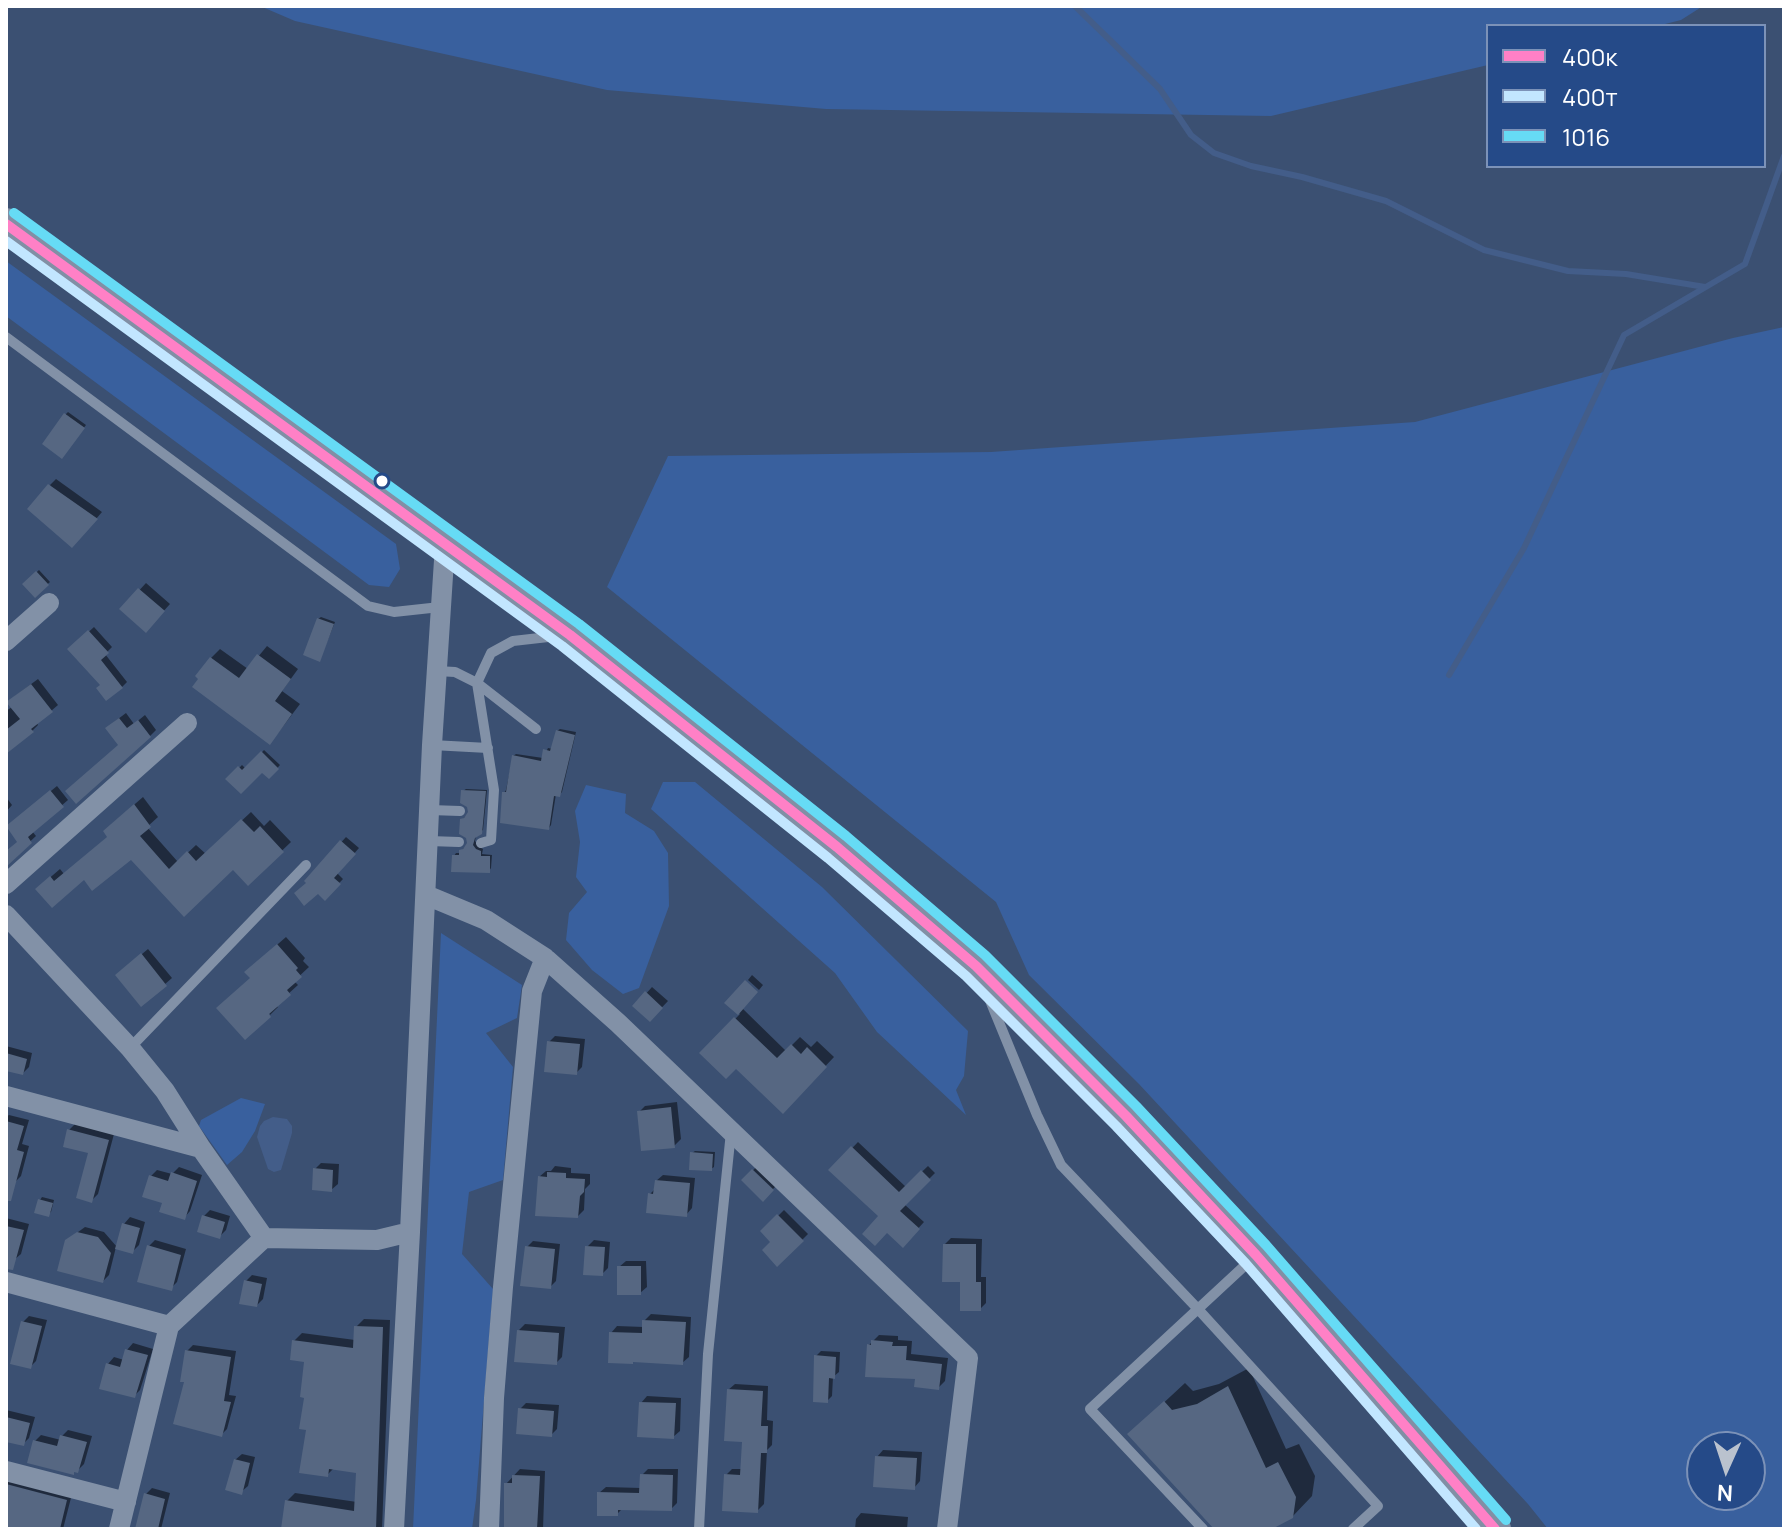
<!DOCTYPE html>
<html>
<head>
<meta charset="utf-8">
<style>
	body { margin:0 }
	#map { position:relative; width:1790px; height:1535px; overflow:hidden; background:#3b5072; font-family:Manrope,sans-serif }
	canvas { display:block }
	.frame { position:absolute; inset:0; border:8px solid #fff; pointer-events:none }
	.legend { position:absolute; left:1486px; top:24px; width:280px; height:144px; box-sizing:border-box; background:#254a88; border:2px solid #7c92b8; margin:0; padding:10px 14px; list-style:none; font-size:24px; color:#fff }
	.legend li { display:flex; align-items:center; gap:16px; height:40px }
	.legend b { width:40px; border:2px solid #7c92b8 }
	.north { position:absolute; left:1686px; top:1431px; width:80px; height:80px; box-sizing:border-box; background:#254a88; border:2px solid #7c92b8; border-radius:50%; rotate:183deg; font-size:22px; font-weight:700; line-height:32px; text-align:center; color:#fff }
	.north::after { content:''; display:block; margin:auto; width:28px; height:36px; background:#bac2ce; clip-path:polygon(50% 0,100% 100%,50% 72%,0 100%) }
</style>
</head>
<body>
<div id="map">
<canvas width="1790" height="1535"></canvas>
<div class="frame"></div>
<ul class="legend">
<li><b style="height:10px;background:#ff80c6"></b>400к</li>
<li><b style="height:10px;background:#c2e6ff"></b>400т</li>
<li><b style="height:10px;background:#66dbf5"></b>1016</li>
</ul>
<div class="north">N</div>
</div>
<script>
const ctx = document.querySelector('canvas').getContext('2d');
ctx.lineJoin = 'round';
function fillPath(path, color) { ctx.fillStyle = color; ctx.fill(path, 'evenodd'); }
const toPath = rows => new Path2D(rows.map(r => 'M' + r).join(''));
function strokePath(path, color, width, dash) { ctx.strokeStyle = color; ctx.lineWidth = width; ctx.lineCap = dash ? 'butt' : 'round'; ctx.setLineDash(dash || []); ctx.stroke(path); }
const green = toPath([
	[260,6,1703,6,1681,20,1657,26,1488,26,1488,65,1271,116,826,109,607,90,295,21],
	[6,261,396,544,400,569,389,587,369,585,6,316],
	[1784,327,1784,1529,1548,1529,1528,1504,1139,1084,1029,975,996,902,607,587,668,456,991,452,1415,422,1733,338],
	[1750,1447,1750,1495,1702,1495,1702,1447],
	[663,782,695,782,822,887,968,1031,964,1076,956,1090,966,1115,877,1032,835,973,651,809],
	[586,785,626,794,625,813,654,831,668,853,669,906,639,988,623,994,592,970,566,940,569,913,587,892,576,877,580,842,575,811],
	[441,933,522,985,517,1018,486,1033,513,1067,503,1180,469,1192,462,1254,493,1289,476,1500,472,1529,413,1529],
	[241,1098,265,1104,255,1131,242,1152,227,1165,199,1126,201,1120]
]);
const water = toPath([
	[273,1117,287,1119,292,1126,292,1133,281,1170,274,1172,268,1169,257,1137,260,1126,264,1121]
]);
const shadow = toPath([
	[68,412,86,425,64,454,66,414],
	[56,479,102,512,78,540,50,485],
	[39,570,50,582,35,595,24,584],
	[146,583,170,604,152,624,122,609],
	[321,617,335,622,320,659,318,619],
	[94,627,112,647,105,654,127,682,122,687,103,685,70,649],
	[267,646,298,669,282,691,300,704,278,733,211,658,220,649,248,669],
	[38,679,58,705,37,723,38,725,32,731,6,751,6,711,12,707,15,696],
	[126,713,134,724,145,715,156,730,150,736,120,745,114,722],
	[560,729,576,732,562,792,559,795,556,794,551,825,549,828,504,793,506,790,513,756,516,754,543,758,548,748,553,749,557,731],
	[264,750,280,765,269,777,262,770,228,779,242,765,246,769],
	[57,786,68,800,32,831,36,836,6,864,6,853,19,842,13,822],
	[466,789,487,790,483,830,476,835,475,841,479,847,483,849,482,854,492,855,491,868,489,871,454,856,456,853,461,853,461,851,469,843,462,820,470,812,463,791],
	[6,797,12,805,6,812],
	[143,797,158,817,147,827,178,862,196,845,206,854,251,812,264,826,270,820,291,842,248,883,233,867,184,914,132,857,84,878,52,905,46,881,60,869,64,874,109,836,113,823],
	[346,837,359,848,337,873,343,879,325,898,306,881],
	[286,937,305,958,303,961,309,967,294,981,298,985,276,1005,278,1007,270,1015,252,978,255,964],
	[148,949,172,978,142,1004,124,969],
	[752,975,763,985,759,990,748,980],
	[652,987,668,1001,650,1020,635,1006],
	[727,1003,742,1008,786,1051,800,1037,811,1047,817,1041,834,1057,783,1111,736,1066,702,1053,740,1014],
	[555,1036,585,1039,582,1067,576,1073,549,1042],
	[6,1046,32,1053,29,1067,23,1073,6,1069],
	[677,1102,681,1139,674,1146,639,1112,645,1106],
	[9,1115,29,1120,22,1144,29,1146,21,1176,15,1182,6,1180,6,1117],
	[75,1124,114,1134,98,1194,92,1200,90,1152,69,1130],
	[858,1142,906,1187,928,1166,935,1173,904,1204,924,1222,903,1245,881,1216,831,1170],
	[695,1151,715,1152,714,1167,711,1169,692,1153],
	[321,1163,339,1164,338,1184,331,1190,315,1169],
	[759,1164,779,1183,763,1199,744,1180],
	[555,1166,571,1168,571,1173,590,1174,590,1184,585,1189,584,1210,578,1216,539,1177,546,1171,551,1171],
	[179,1167,202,1175,190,1211,184,1218,165,1202,151,1176,157,1170,172,1174],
	[663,1175,695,1178,692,1208,686,1215,650,1194,656,1188,656,1181],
	[42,1197,54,1200,51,1212,48,1214,40,1200],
	[210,1210,230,1216,226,1230,220,1236,204,1216],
	[784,1210,808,1234,778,1264,773,1242,763,1231],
	[130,1217,145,1222,139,1245,133,1251,116,1247,109,1275,103,1281,74,1235,85,1227,104,1232,117,1247,124,1224],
	[6,1218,29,1224,21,1254,14,1260,6,1257],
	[951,1238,982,1239,981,1277,986,1277,986,1303,980,1309,962,1280,945,1244],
	[155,1240,186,1249,177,1282,171,1288,149,1246],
	[594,1240,610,1242,608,1268,602,1274,587,1247],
	[533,1241,560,1244,556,1281,550,1287,527,1247],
	[626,1261,646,1261,647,1287,640,1293,619,1267],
	[252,1275,267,1278,263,1299,257,1305,246,1281],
	[651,1314,691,1317,689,1357,682,1363,611,1333,617,1326,644,1327,644,1321],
	[29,1316,47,1320,36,1361,30,1367,23,1322],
	[364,1319,390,1320,382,1529,283,1529,287,1501,295,1493,357,1502,358,1471,334,1468,327,1475,308,1429,306,1360,294,1341,302,1333,355,1340,356,1327],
	[525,1324,565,1327,562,1357,556,1363,519,1330],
	[879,1335,898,1336,898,1340,912,1341,911,1354,948,1358,945,1381,938,1388,917,1378,869,1345],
	[133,1343,153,1349,140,1390,134,1396,108,1364,114,1357,124,1360,127,1350],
	[193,1345,236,1351,229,1395,236,1396,227,1429,221,1435,187,1381,187,1351],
	[821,1351,840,1352,839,1372,833,1377,832,1396,827,1401,816,1356],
	[1249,1368,1286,1449,1299,1444,1315,1476,1312,1496,1292,1517,1267,1529,1216,1529,1130,1434,1185,1383,1193,1391,1219,1384],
	[735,1384,768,1386,767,1420,773,1421,772,1445,767,1450,764,1504,757,1511,726,1475,732,1469,742,1469,744,1440,728,1390],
	[647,1396,681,1398,680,1431,673,1437,641,1403],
	[526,1403,559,1405,557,1429,551,1435,520,1409],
	[6,1410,35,1417,29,1438,23,1444,6,1439],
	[68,1430,92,1436,84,1464,78,1470,35,1441,41,1435,61,1440,62,1436],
	[883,1450,922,1452,920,1481,914,1488,877,1457],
	[242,1454,255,1457,248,1486,241,1492,235,1460],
	[520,1469,545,1471,543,1529,506,1529,506,1484],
	[648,1469,678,1469,677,1503,671,1509,623,1508,617,1514,599,1493,606,1487,641,1488,642,1475],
	[6,1476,72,1494,63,1529,15,1529,6,1527],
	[152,1488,170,1493,161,1529,137,1529,146,1494],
	[861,1513,908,1517,907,1529,855,1529,856,1519]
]);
const stream = toPath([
	[1075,6,1160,89,1191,135,1214,153,1251,166,1302,177,1386,201,1484,250,1568,271,1626,274,1705,287],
	[1449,675,1524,548,1624,335,1745,264,1784,156]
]);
const building = toPath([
	[64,413,85,428,62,459,42,444],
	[48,484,98,519,72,548,27,509],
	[36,571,49,585,35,598,22,584],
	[138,588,165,611,146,633,119,609],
	[317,618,334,624,320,662,303,655],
	[88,630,109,653,101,660,123,688,106,701,96,688,100,685,67,649],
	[257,654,291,679,275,701,292,714,270,745,192,687,198,679,195,676,210,657,239,678],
	[31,684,53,712,31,729,34,732,6,754,6,730,20,719,6,702],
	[119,718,127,728,138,720,151,737,76,804,65,791,118,745,105,728],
	[556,730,575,735,560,797,554,796,549,830,500,823,502,792,506,792,512,755,541,761,543,749,550,751],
	[261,751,279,769,269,779,262,773,241,794,225,779,238,766,242,770],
	[50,790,64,807,28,837,32,843,6,867,6,851,17,842,6,826],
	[461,790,486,791,482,834,475,838,473,845,476,849,481,851,481,856,490,856,490,873,451,872,452,855,459,855,459,850,463,849,467,843,466,838,459,834,460,819,464,818,468,812,467,807,460,803],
	[134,804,151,827,140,836,169,869,187,851,196,861,241,819,254,832,260,826,284,852,248,886,233,870,184,917,131,860,92,891,84,880,52,908,35,889,50,876,54,881,107,837,103,831],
	[340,840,356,854,334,878,341,884,325,901,318,894,304,906,294,893,306,883,304,881],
	[277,944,298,968,296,970,302,977,287,990,291,995,269,1014,271,1017,245,1040,216,1008,250,978,244,972],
	[141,953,167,986,141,1007,115,975],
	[745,980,758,992,738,1015,724,1003],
	[645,991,663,1008,650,1022,632,1006],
	[734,1017,777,1058,791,1044,801,1054,807,1047,827,1067,783,1114,736,1069,726,1079,699,1053],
	[547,1041,580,1044,577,1075,544,1072],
	[6,1053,27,1059,23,1075,6,1071],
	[671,1107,675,1148,641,1151,637,1111],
	[6,1121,24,1126,17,1150,24,1152,11,1201,6,1201],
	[67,1129,109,1140,92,1203,76,1198,88,1153,63,1147],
	[851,1146,899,1192,921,1170,931,1180,900,1211,920,1229,903,1248,887,1233,875,1246,862,1234,878,1216,828,1170],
	[690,1152,713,1154,712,1171,689,1170],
	[313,1168,333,1170,332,1192,312,1190],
	[752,1169,774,1190,763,1202,741,1180],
	[171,1172,197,1181,185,1220,159,1212,162,1203,142,1197,149,1175,168,1181],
	[547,1172,566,1173,566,1178,585,1179,584,1192,580,1196,578,1218,535,1216,538,1176,547,1177],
	[655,1180,690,1183,687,1217,646,1213,648,1193,653,1194],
	[38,1199,53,1203,49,1217,34,1213],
	[777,1214,804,1241,777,1267,762,1250,770,1242,760,1231],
	[202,1215,225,1222,220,1239,197,1232],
	[122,1223,140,1228,133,1254,115,1249],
	[6,1226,24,1230,13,1270,6,1269],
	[77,1232,98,1237,111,1253,103,1283,57,1271,65,1240],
	[943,1244,976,1244,976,1282,981,1282,981,1311,960,1311,960,1282,942,1282],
	[147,1245,181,1255,172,1291,137,1282],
	[525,1246,555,1249,551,1289,520,1286],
	[585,1246,605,1247,603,1276,583,1275],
	[617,1266,641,1266,641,1295,617,1295],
	[244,1280,262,1284,257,1307,239,1304],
	[642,1320,686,1322,683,1365,633,1362,633,1364,608,1363,609,1332,642,1333],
	[21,1321,42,1326,31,1369,10,1364],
	[354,1326,383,1327,376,1529,281,1529,285,1500,354,1511,356,1473,329,1469,328,1477,299,1473,306,1430,299,1429,304,1398,300,1397,304,1362,290,1360,292,1340,353,1348],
	[517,1330,559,1333,557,1365,514,1362],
	[871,1340,893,1342,892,1346,907,1346,906,1360,942,1364,939,1390,914,1387,915,1379,865,1377,867,1344,871,1345],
	[125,1349,148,1355,135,1398,99,1389,106,1363,120,1367],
	[185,1350,231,1357,224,1401,231,1402,222,1437,173,1424,184,1382,180,1382],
	[814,1355,836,1357,835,1379,829,1378,828,1403,813,1402],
	[1228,1386,1266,1468,1278,1462,1296,1497,1293,1518,1272,1529,1214,1529,1127,1434,1164,1401,1172,1410,1197,1404],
	[727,1389,763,1391,761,1426,768,1426,767,1453,761,1453,758,1513,722,1511,724,1474,740,1475,742,1442,724,1441],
	[639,1402,676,1403,674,1439,637,1437],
	[518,1408,554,1411,552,1437,516,1434],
	[6,1417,30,1423,24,1446,6,1442],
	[60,1435,87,1442,78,1473,74,1472,74,1475,27,1463,33,1440,57,1446],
	[875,1456,917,1458,915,1490,873,1487],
	[234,1459,250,1463,242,1495,225,1490],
	[640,1474,673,1475,672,1511,618,1510,618,1516,597,1516,597,1492,639,1493],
	[512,1475,540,1476,537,1529,504,1529,504,1483,512,1483],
	[6,1484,67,1500,60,1529,6,1529],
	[144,1493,165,1499,158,1529,135,1529]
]);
const lane = toPath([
	[6,337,368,606,394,612,440,607],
	[437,671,455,672,477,683,536,729],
	[432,745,488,748],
	[430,810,460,811],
	[429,841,459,842],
	[481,843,491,840,494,790,477,683,491,653,513,641,557,636],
	[987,993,1037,1115,1061,1165,1197,1308,1378,1506,1353,1529],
	[130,1048,306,865],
	[699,1529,708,1354,731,1132],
	[1203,1529,1090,1409,1254,1257]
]);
const street = toPath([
	[6,641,49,603],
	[6,884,187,723],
	[426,895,486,920,545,958,618,1023,968,1358,947,1529],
	[6,915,130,1048,165,1091,201,1148,264,1238,169,1326,119,1529],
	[6,1096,201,1148],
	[264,1238,377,1240,410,1232],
	[6,1282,169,1326],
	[6,1471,126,1502],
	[394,1529,410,1232,432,745,445,545],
	[489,1529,494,1398,503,1287,532,991,545,958]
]);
const primary = toPath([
	[6,224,570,635,837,847,976,966,1126,1116,1256,1255,1495,1529]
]);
const bus1 = toPath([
	[6,224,570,635,837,847,976,966,1126,1116,1256,1255,1495,1529]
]);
const bus2 = toPath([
	[6,241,562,646,828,858,966,976,1116,1126,1246,1264,1476,1529]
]);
const bus3 = toPath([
	[14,213,579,624,846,836,985,955,1136,1106,1266,1245,1506,1520]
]);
const markers = [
	[382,481,7,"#fff"]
];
fillPath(green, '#39609e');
fillPath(water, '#435d89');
fillPath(shadow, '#0007');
strokePath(stream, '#435d89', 6);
fillPath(building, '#566782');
strokePath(lane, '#8291a7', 10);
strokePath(street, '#8291a7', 20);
strokePath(primary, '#818fa5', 32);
strokePath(bus1, '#ff80c6', 10);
strokePath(bus2, '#c2e6ff', 10);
strokePath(bus3, '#66dbf5', 10);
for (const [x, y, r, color] of markers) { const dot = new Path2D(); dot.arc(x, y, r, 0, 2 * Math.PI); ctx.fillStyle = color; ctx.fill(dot); strokePath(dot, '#254a88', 3); }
</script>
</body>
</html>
